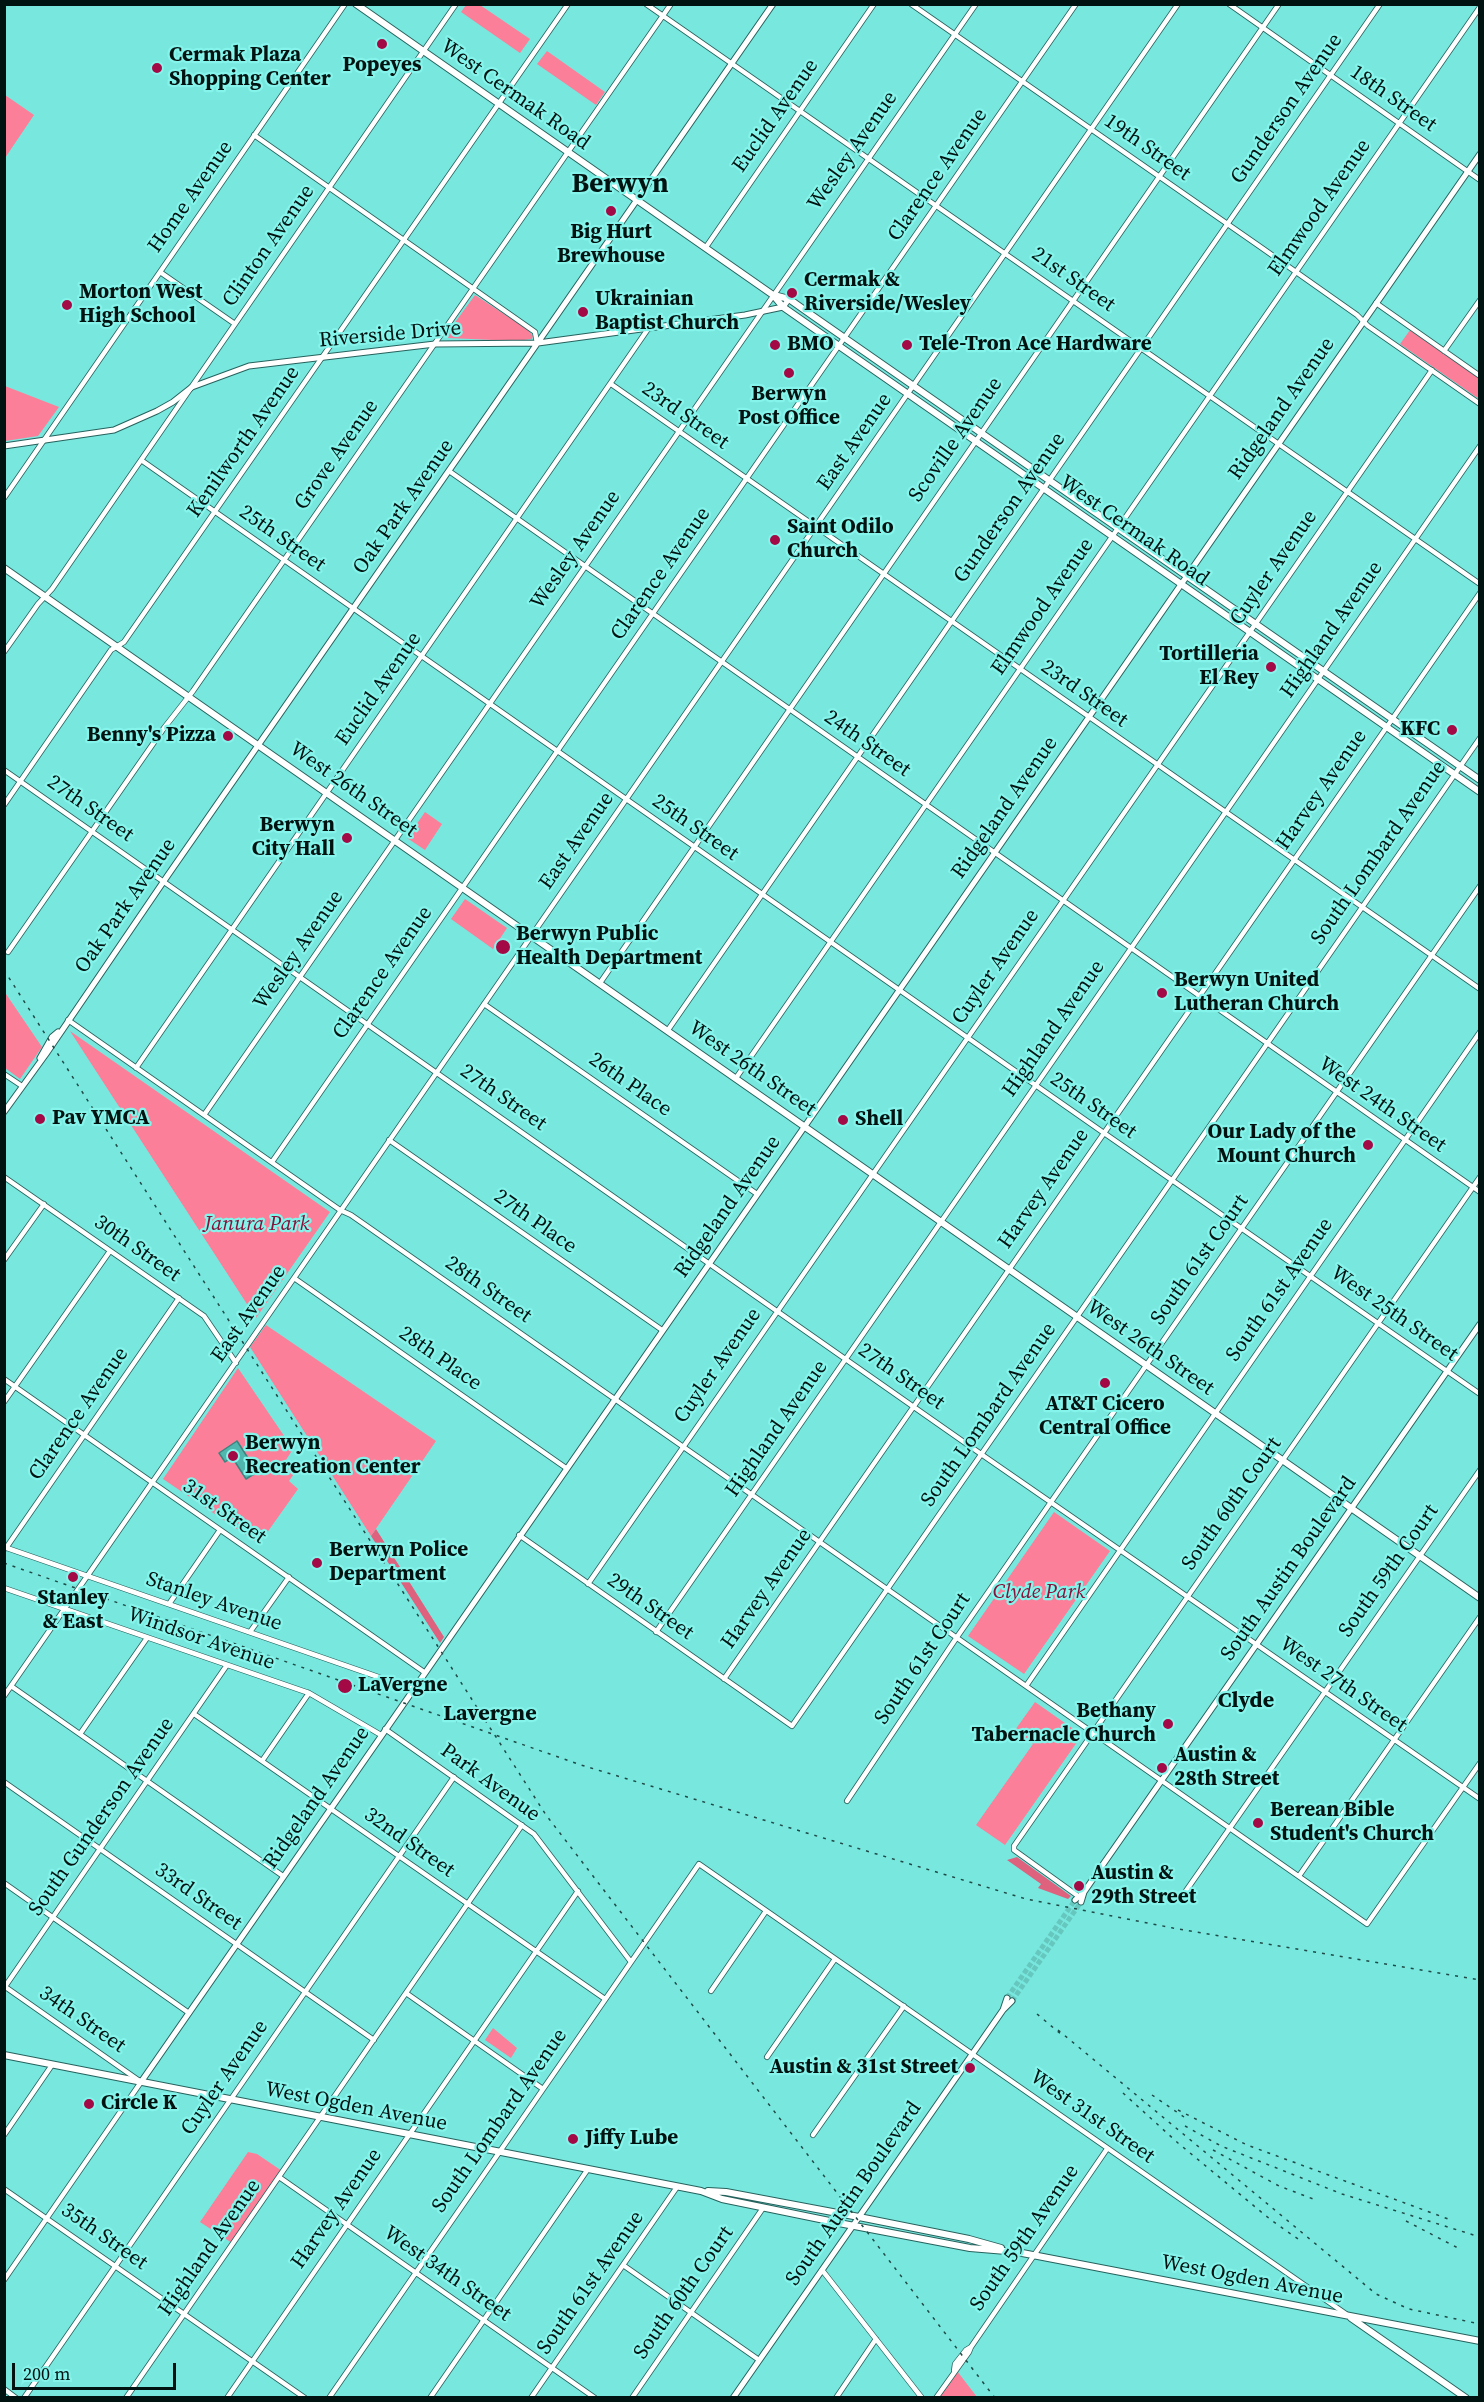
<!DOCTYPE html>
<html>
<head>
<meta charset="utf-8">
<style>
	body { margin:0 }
	#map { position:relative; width:1484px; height:2402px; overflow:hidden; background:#78e7de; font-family:"Source Serif 4",serif }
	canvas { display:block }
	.frame { position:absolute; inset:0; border:6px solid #001311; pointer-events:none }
	.scale { position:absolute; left:12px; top:2363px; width:164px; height:27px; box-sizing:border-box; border:3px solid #001311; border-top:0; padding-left:8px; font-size:18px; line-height:21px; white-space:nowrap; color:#001311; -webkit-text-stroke:4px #85f4eb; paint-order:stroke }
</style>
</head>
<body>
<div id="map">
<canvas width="1484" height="2402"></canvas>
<div class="frame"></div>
<div class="scale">200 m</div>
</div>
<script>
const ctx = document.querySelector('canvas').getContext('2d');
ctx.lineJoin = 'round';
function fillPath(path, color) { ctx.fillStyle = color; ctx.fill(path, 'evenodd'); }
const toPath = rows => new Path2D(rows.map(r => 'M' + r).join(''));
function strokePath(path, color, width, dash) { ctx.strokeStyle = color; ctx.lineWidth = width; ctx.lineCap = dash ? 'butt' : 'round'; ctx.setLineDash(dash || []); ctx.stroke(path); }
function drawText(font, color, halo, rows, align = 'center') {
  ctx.font = font + ' "Source Serif 4",serif'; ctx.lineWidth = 4.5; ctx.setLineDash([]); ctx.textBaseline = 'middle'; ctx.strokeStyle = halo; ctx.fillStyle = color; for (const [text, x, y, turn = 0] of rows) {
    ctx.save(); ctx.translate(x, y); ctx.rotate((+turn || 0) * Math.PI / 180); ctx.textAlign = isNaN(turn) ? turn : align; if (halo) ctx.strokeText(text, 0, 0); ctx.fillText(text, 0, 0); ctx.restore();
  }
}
const green = toPath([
	[466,5,480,5,530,39,520,53,461,12],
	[547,51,605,92,596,105,537,64],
	[5,95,34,115,5,158,4,95],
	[475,295,527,329,533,336,532,339,515,341,448,338,448,332],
	[1410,330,1479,378,1479,399,1400,344],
	[5,386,59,407,38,436,5,441],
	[425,812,442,824,425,850,407,838],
	[465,899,507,928,493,949,451,919],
	[4,991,42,1047,20,1079,5,1068],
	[70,1031,330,1212,256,1318],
	[266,1325,436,1441,371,1536,250,1347],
	[238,1368,293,1449,284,1463,297,1462,300,1465,289,1481,298,1489,259,1544,163,1479],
	[1054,1512,1110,1551,1024,1674,968,1636],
	[1035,1702,1082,1735,1005,1845,976,1825,1033,1744,1015,1730],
	[493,2028,517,2048,511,2058,485,2040],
	[248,2152,257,2154,282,2171,232,2243,200,2222],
	[957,2371,977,2397,939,2398]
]);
const forest = toPath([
	[376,1529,444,1637,440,1643,371,1536],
	[1017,1857,1071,1896,1068,1899,1038,1888,1041,1884,1007,1860]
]);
const water = toPath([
	[237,1441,257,1472,246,1479,232,1457,225,1462,219,1453,237,1441]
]);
const tertiaryTunnel = toPath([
	[1007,1998,1075,1900],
	[1012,2001,1081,1902]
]);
const minor = toPath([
	[646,4,1480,584],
	[911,4,1262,248,1357,315,1368,326,1480,404],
	[1229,4,1480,180],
	[254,135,535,332,537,343],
	[706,247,874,4],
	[160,272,235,324],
	[1376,303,1480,376],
	[1444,351,1480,300],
	[611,384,1480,989],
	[141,460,1104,1133,1480,1394],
	[449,471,1480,1192],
	[4,498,345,4],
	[4,652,38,604,52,589,456,4],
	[4,770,981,1454,1480,1799],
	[4,805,111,650,124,642,568,4],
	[8,952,164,728,193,691,671,4],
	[600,983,1279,4],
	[484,1004,757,1194],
	[68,1020,340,1210,351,1215,1367,1924,1480,1763],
	[668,1030,1380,4],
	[136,1068,648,329],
	[4,1074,22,1086],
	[736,1078,1480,7],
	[204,1115,976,4],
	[389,1140,662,1330],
	[272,1162,1076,4],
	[4,1177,204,1316,236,1363],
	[4,1260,44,1204],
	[294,1278,566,1468],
	[4,1379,424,1672],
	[4,1402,110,1251],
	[519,1535,792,1726,1480,738],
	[4,1547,413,1689],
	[6,1548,179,1298],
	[588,1584,1432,370],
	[4,1588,309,1693,381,1735],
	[169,1604,220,1530],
	[250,1632,289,1577],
	[656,1632,1480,446],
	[724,1679,1480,593],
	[11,1686,283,1876],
	[1026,1686,1480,1032],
	[4,1696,1178,4],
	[194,1714,605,1999],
	[385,1729,534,1834,631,1962],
	[80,1734,147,1638],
	[262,1761,309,1693],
	[4,1782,374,2040],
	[847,1801,957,1637,1480,886],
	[1299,1876,1480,1617],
	[4,1883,189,2013],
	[1078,1896,1014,1850,1014,1846,1480,1177],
	[1181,1898,1480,1470],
	[4,1986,141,2082,4,2280],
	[4,1988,227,1665],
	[711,1991,766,1911],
	[406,1993,543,2089],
	[767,2057,835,1959],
	[4,2135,52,2065],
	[813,2135,904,2006],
	[279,2177,595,2398],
	[4,2189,305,2398],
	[623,2265,759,2360],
	[822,2270,922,2398],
	[954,2371,955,2364,966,2350,971,2347],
	[4,2389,16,2398],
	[24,2398,454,1777],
	[126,2398,522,1825],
	[227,2398,578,1891],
	[329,2398,699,1864,1346,2314],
	[430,2398,588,2169],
	[531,2398,677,2187],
	[632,2398,763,2208],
	[836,2398,876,2339],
	[936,2398,969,2352,971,2347,1107,2149]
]);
const tertiary = toPath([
	[4,446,114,430,157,411,173,402,192,387,249,366,435,344,538,343,745,315,783,307,789,299],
	[40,1058,52,1037,58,1032],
	[4,1112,46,1054,168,875,773,4],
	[1075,1900,1084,1892],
	[1081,1902,1084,1892,1104,1863,1480,1324],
	[1003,2010,1007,1998],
	[141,2082,1480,154],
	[733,2398,1003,2010,1012,2001]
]);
const secondary = toPath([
	[356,4,773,295,783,307,1480,792],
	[774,295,789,299,813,316,1480,780],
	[4,568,1480,1598],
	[4,2055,701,2191,722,2199,844,2224,970,2248,1018,2252],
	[708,2191,726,2192,859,2217,969,2239,1001,2248],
	[1017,2252,1480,2341],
	[1351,2318,1466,2398]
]);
const rail = toPath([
	[4,970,546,1815,995,2398],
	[4,1563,581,1765,1026,1899,1173,1928,1480,1980],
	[1037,2014,1062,2035],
	[1058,2030,1376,2294,1409,2309,1480,2324],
	[1123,2093,1178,2143,1271,2220,1298,2239],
	[1152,2095,1184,2117],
	[1178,2110,1247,2145,1451,2220],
	[1185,2126,1221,2146,1342,2194,1480,2237],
	[1213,2150,1279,2186,1316,2200],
	[1406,2221,1458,2248]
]);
const markers = [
	[382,44,6,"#a30a45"],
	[157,68,6,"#a30a45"],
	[611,211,6,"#a30a45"],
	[792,293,6,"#a30a45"],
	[67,305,6,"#a30a45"],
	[583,312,6,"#a30a45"],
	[775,345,6,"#a30a45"],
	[907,345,6,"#a30a45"],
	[789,373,6,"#a30a45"],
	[775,540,6,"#a30a45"],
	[1271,667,6,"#a30a45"],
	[1452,730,6,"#a30a45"],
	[228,736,6,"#a30a45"],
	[347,838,6,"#a30a45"],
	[503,947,8,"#a30a45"],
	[1162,993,6,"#a30a45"],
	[40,1119,6,"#a30a45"],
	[843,1120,6,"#a30a45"],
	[1368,1145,6,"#a30a45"],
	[1105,1383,6,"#a30a45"],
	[233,1456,6,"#a30a45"],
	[317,1563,6,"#a30a45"],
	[73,1577,6,"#a30a45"],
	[345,1686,8,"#a30a45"],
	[1168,1724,6,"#a30a45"],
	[1162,1768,6,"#a30a45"],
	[1258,1823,6,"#a30a45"],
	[1079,1886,6,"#a30a45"],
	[970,2068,6,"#a30a45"],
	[89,2104,6,"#a30a45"],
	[573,2139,6,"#a30a45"]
];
const poiNames = [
	["Cermak Plaza",169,56],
	["Shopping Center",169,80],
	["Popeyes",382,66,"center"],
	["Big Hurt",611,233,"center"],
	["Brewhouse",611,257,"center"],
	["Cermak &",804,281],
	["Riverside/Wesley",804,305],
	["Morton West",79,293],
	["High School",79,317],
	["Ukrainian",595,300],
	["Baptist Church",595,324],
	["BMO",787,345],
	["Tele-Tron Ace Hardware",919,345],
	["Berwyn",789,395,"center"],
	["Post Office",789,419,"center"],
	["Saint Odilo",787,528],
	["Church",787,552],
	["Tortilleria",1259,655,"right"],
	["El Rey",1259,679,"right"],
	["KFC",1440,730,"right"],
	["Benny's Pizza",216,736,"right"],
	["Berwyn",335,826,"right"],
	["City Hall",335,850,"right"],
	["Berwyn Public",516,935],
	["Health Department",516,959],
	["Berwyn United",1174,981],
	["Lutheran Church",1174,1005],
	["Pav YMCA",52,1119],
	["Shell",855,1120],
	["Our Lady of the",1356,1133,"right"],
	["Mount Church",1356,1157,"right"],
	["AT&T Cicero",1105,1405,"center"],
	["Central Office",1105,1429,"center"],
	["Berwyn",245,1444],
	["Recreation Center",245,1468],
	["Berwyn Police",329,1551],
	["Department",329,1575],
	["Stanley",73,1599,"center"],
	["& East",73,1623,"center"],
	["LaVergne",358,1686],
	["Bethany",1156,1712,"right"],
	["Tabernacle Church",1156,1736,"right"],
	["Austin &",1174,1756],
	["28th Street",1174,1780],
	["Berean Bible",1270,1811],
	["Student's Church",1270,1835],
	["Austin &",1091,1874],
	["29th Street",1091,1898],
	["Austin & 31st Street",958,2068,"right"],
	["Circle K",101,2104],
	["Jiffy Lube",585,2139]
];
const streetNames = [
	["West Cermak Road",515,95,35],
	["18th Street",1393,99,35],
	["Gunderson Avenue",1287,109,-55],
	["Euclid Avenue",776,116,-55],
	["19th Street",1147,148,35],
	["Wesley Avenue",853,151,-55],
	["Clarence Avenue",938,175,-55],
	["Home Avenue",191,197,-55],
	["Elmwood Avenue",1320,208,-55],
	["Clinton Avenue",269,246,-55],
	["21st Street",1073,280,35],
	["Riverside Drive",390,335,-5],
	["Ridgeland Avenue",1282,409,-55],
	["23rd Street",685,416,35],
	["Scoville Avenue",956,440,-55],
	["Kenilworth Avenue",244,442,-55],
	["East Avenue",855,442,-55],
	["Grove Avenue",337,455,-55],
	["Oak Park Avenue",404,507,-55],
	["Gunderson Avenue",1010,508,-55],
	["West Cermak Road",1134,531,35],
	["25th Street",282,539,35],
	["Wesley Avenue",576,550,-55],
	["Cuyler Avenue",1274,568,-55],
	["Clarence Avenue",661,574,-55],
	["Elmwood Avenue",1043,607,-55],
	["Highland Avenue",1332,630,-55],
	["Euclid Avenue",379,689,-55],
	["23rd Street",1084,694,35],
	["24th Street",867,744,35],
	["West 26th Street",353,790,35],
	["Harvey Avenue",1322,790,-55],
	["Ridgeland Avenue",1005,808,-55],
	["27th Street",90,809,35],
	["25th Street",695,828,35],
	["East Avenue",577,841,-55],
	["South Lombard Avenue",1379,853,-55],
	["Oak Park Avenue",126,906,-55],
	["Wesley Avenue",299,950,-55],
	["Cuyler Avenue",996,967,-55],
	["Clarence Avenue",383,973,-55],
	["Highland Avenue",1054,1029,-55],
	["West 26th Street",752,1069,35],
	["26th Place",630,1085,35],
	["27th Street",503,1098,35],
	["West 24th Street",1382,1105,35],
	["25th Street",1093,1106,35],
	["Harvey Avenue",1044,1189,-55],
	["Ridgeland Avenue",728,1207,-55],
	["27th Place",535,1222,35],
	["30th Street",137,1249,35],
	["South 61st Court",1200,1260,-55],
	["28th Street",488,1290,35],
	["South 61st Avenue",1280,1290,-55],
	["East Avenue",249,1314,-55],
	["West 25th Street",1394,1314,35],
	["West 26th Street",1150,1348,35],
	["28th Place",440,1359,35],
	["Cuyler Avenue",718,1366,-55],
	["27th Street",901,1377,35],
	["Clarence Avenue",79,1414,-55],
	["South Lombard Avenue",989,1415,-55],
	["Highland Avenue",777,1429,-55],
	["South 60th Court",1232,1504,-55],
	["31st Street",224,1512,35],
	["South Austin Boulevard",1289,1569,-55],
	["South 59th Court",1389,1571,-55],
	["Harvey Avenue",767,1589,-55],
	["Stanley Avenue",214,1602,19],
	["29th Street",650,1607,35],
	["Windsor Avenue",201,1639,19],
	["South 61st Court",923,1659,-56],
	["West 27th Street",1343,1685,35],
	["Park Avenue",490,1783,36],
	["Ridgeland Avenue",317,1798,-55],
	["South Gunderson Avenue",102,1817,-55],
	["32nd Street",409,1843,35],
	["33rd Street",198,1897,35],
	["34th Street",82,2020,35],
	["Cuyler Avenue",225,2078,-55],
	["West Ogden Avenue",356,2107,11],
	["West 31st Street",1092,2117,35],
	["South Lombard Avenue",500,2121,-55],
	["South Austin Boulevard",854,2194,-55],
	["Harvey Avenue",337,2209,-55],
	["35th Street",104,2237,35],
	["South 59th Avenue",1025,2238,-55],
	["Highland Avenue",210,2248,-55],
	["West 34th Street",447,2274,35],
	["West Ogden Avenue",1252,2280,11],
	["South 61st Avenue",591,2283,-55],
	["South 60th Court",684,2293,-55]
];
const parkNames = [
	["Janura Park",257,1225],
	["Clyde Park",1039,1593]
];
const neighbourhoodNames = [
	["Clyde",1246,1701],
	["Lavergne",490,1714]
];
const districtNames = [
	["Berwyn",620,185]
];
fillPath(green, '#fc7f99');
fillPath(forest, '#de617e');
fillPath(water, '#51b6ae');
strokePath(water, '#39857f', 1.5);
strokePath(tertiaryTunnel, '#66c7bf', 5, [5, 2.5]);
strokePath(minor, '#26625d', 6);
strokePath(tertiary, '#26625d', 7);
strokePath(secondary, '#26625d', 8);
strokePath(minor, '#fff', 4.5);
strokePath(tertiary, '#fff', 5);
strokePath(secondary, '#fff', 6);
strokePath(rail, '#1f4a47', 1.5, [3, 6]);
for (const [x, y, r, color] of markers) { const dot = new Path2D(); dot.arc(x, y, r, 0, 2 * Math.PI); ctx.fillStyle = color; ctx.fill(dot); strokePath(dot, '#85f4eb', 2); }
drawText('bold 21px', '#001311', '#85f4eb', poiNames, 'left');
drawText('21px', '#001311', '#85f4eb', streetNames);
drawText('italic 21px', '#87123a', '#85f4eb', parkNames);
drawText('bold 22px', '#001311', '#85f4eb', neighbourhoodNames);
drawText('bold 27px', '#001311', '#85f4eb', districtNames);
</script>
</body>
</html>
